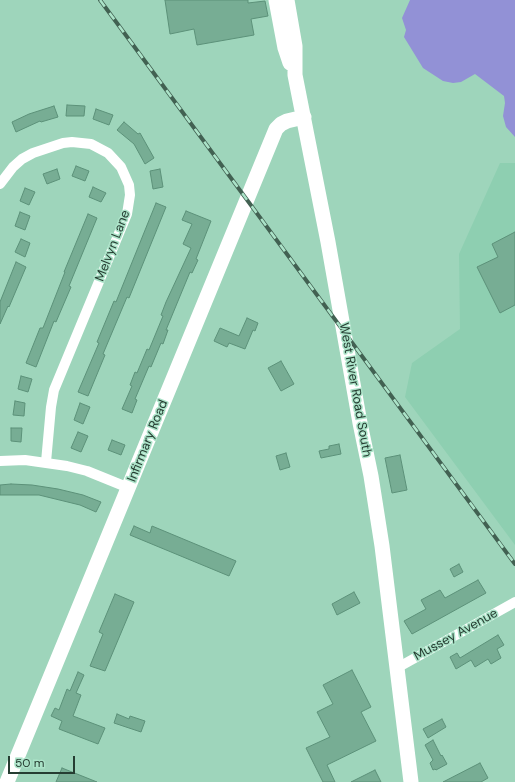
<!DOCTYPE html>
<html>
<head>
<meta charset="utf-8">
<style>
	body { margin:0 }
	#map { position:relative; width:515px; height:782px; overflow:hidden; background:#9ed5bb; font-family:"DM Sans",sans-serif }
	canvas { display:block }
	.scale { position:absolute; left:8px; top:756px; width:67px; height:18px; box-sizing:border-box; border:2px solid #263d32; border-top:0; padding-left:5px; font-size:12px; line-height:14px; white-space:nowrap; color:#263d32; -webkit-text-stroke:3px #abe3c8; paint-order:stroke }
</style>
</head>
<body>
<div id="map">
<canvas width="515" height="782"></canvas>
<div class="scale">50 m</div>
</div>
<script>
const ctx = document.querySelector('canvas').getContext('2d');
ctx.lineJoin = 'round';
function fillPath(path, color) { ctx.fillStyle = color; ctx.fill(path, 'evenodd'); }
const toPath = rows => new Path2D(rows.map(r => 'M' + r).join(''));
function strokePath(path, color, width, dash) { ctx.strokeStyle = color; ctx.lineWidth = width; ctx.lineCap = dash ? 'butt' : 'round'; ctx.setLineDash(dash || []); ctx.stroke(path); }
function drawText(font, color, halo, rows, align = 'center') {
  ctx.font = font + ' "DM Sans",sans-serif'; ctx.lineWidth = 3; ctx.setLineDash([]); ctx.textBaseline = 'middle'; ctx.strokeStyle = halo; ctx.fillStyle = color; for (const [text, x, y, turn = 0] of rows) {
    ctx.save(); ctx.translate(x, y); ctx.rotate((+turn || 0) * Math.PI / 180); ctx.textAlign = isNaN(turn) ? turn : align; if (halo) ctx.strokeText(text, 0, 0); ctx.fillText(text, 0, 0); ctx.restore();
  }
}
const built = toPath([
	[500,163,515,163,515,545,405,397,412,363,460,329,459,254]
]);
const water = toPath([
	[410,0,515,0,515,137,506,127,503,116,505,103,504,96,475,74,461,82,453,83,443,81,423,68,404,37,406,30,402,18]
]);
const building = toPath([
	[165,0,248,0,248,3,265,1,268,16,251,19,254,35,197,45,194,29,170,34,165,0],
	[67,105,85,106,84,116,66,116,67,105],
	[54,106,58,117,41,122,40,121,16,132,12,122,29,114,54,106],
	[96,109,113,115,109,125,93,119,96,109],
	[124,122,138,134,140,133,154,158,145,164,134,144,117,130,124,122],
	[76,166,89,171,85,181,72,176,76,166],
	[57,169,60,179,47,184,43,174,57,169],
	[160,169,163,187,153,189,150,171,160,169],
	[93,187,106,193,101,202,89,197,93,187],
	[25,188,35,192,29,205,20,201,25,188],
	[156,203,166,207,129,298,127,297,103,354,105,355,88,396,78,392,99,343,97,342,114,301,116,302,156,203],
	[186,211,211,221,196,259,198,260,192,273,190,272,166,330,168,330,163,344,161,343,151,367,149,366,135,399,137,400,132,413,122,409,132,386,130,385,135,372,137,373,147,349,149,350,163,316,161,315,166,302,191,248,183,244,192,224,182,220,186,211],
	[20,212,30,216,25,230,15,226,20,212],
	[88,214,97,218,69,286,71,287,56,322,54,321,36,367,26,363,40,328,43,328,65,272,64,272,88,214],
	[515,232,515,305,500,313,477,267,498,257,492,244,515,232],
	[21,239,30,243,25,257,15,252,21,239],
	[16,262,26,267,9,307,8,306,0,324,0,302,16,262],
	[247,318,258,323,255,331,253,330,245,349,229,343,227,347,214,341,220,328,239,336,247,318],
	[281,361,294,384,281,391,268,368,281,361],
	[21,376,32,379,28,392,18,389,21,376],
	[15,401,25,403,24,416,13,415,15,401],
	[80,403,90,407,83,424,74,420,80,403],
	[11,428,22,428,21,442,11,441,11,428],
	[78,432,88,436,81,452,71,448,78,432],
	[112,440,125,445,121,455,108,450,112,440],
	[339,444,341,454,321,458,319,451,329,449,329,446,339,444],
	[286,453,290,467,280,470,276,456,286,453],
	[400,455,407,490,392,493,385,458,400,455],
	[11,484,32,485,58,489,83,495,101,502,96,512,80,505,39,495,0,495,0,485,11,484],
	[134,526,150,533,152,526,236,561,229,576,130,535,134,526],
	[459,564,463,572,454,577,450,569,459,564],
	[478,580,486,593,412,634,404,621,426,609,421,600,440,590,445,598,478,580],
	[354,592,360,603,337,615,332,604,354,592],
	[115,594,134,602,105,671,90,666,103,634,99,632,115,594],
	[498,635,504,645,497,649,501,658,491,664,488,659,475,667,471,660,456,669,450,657,457,653,460,658,498,635],
	[352,670,371,707,361,712,376,741,327,765,335,782,323,782,306,748,330,737,317,712,333,704,323,685,352,670],
	[78,672,84,675,76,693,81,695,73,716,105,728,98,744,59,729,62,721,51,716,55,708,59,710,67,689,70,691,78,672],
	[117,714,129,719,130,716,145,721,141,732,114,723,117,714],
	[442,719,446,727,428,738,423,729,442,719],
	[433,740,441,756,442,755,447,764,436,770,435,769,433,770,430,763,433,760,425,745,433,740],
	[480,763,488,778,481,782,443,782,480,763],
	[62,768,97,782,56,782,62,768],
	[375,770,381,782,351,782,375,770]
]);
const street = toPath([
	[0,184,13,167,22,159,33,153,63,143,72,142,91,144,108,153,121,167,129,185,130,195,127,214,54,390,51,407,46,462],
	[0,461,25,460,67,466,87,471,129,488],
	[397,668,515,602]
]);
const secondary = toPath([
	[276,0,285,48,290,63],
	[287,0,295,46,295,75,328,242,360,423,371,476,382,546,411,782],
	[7,782,276,129,281,124,287,121,304,117]
]);
const rail = toPath([
	[100,0,515,564]
]);
const streetNames = [
	["Melvyn Lane",113,246,-69],
	["West River Road South",355,390,80],
	["Infirmary Road",148,441,-68],
	["Mussey Avenue",456,635,-29]
];
fillPath(built, '#8ecfb1');
fillPath(water, '#9291d6');
fillPath(building, '#77ad94');
strokePath(building, '#5c9179', 1);
strokePath(street, '#fff', 10);
strokePath(secondary, '#fff', 15);
strokePath(rail, '#426152', 4);
strokePath(rail, '#abe3c8', 2.5, [8]);
drawText('13px', '#263d32', '#abe3c8', streetNames);
</script>
</body>
</html>
